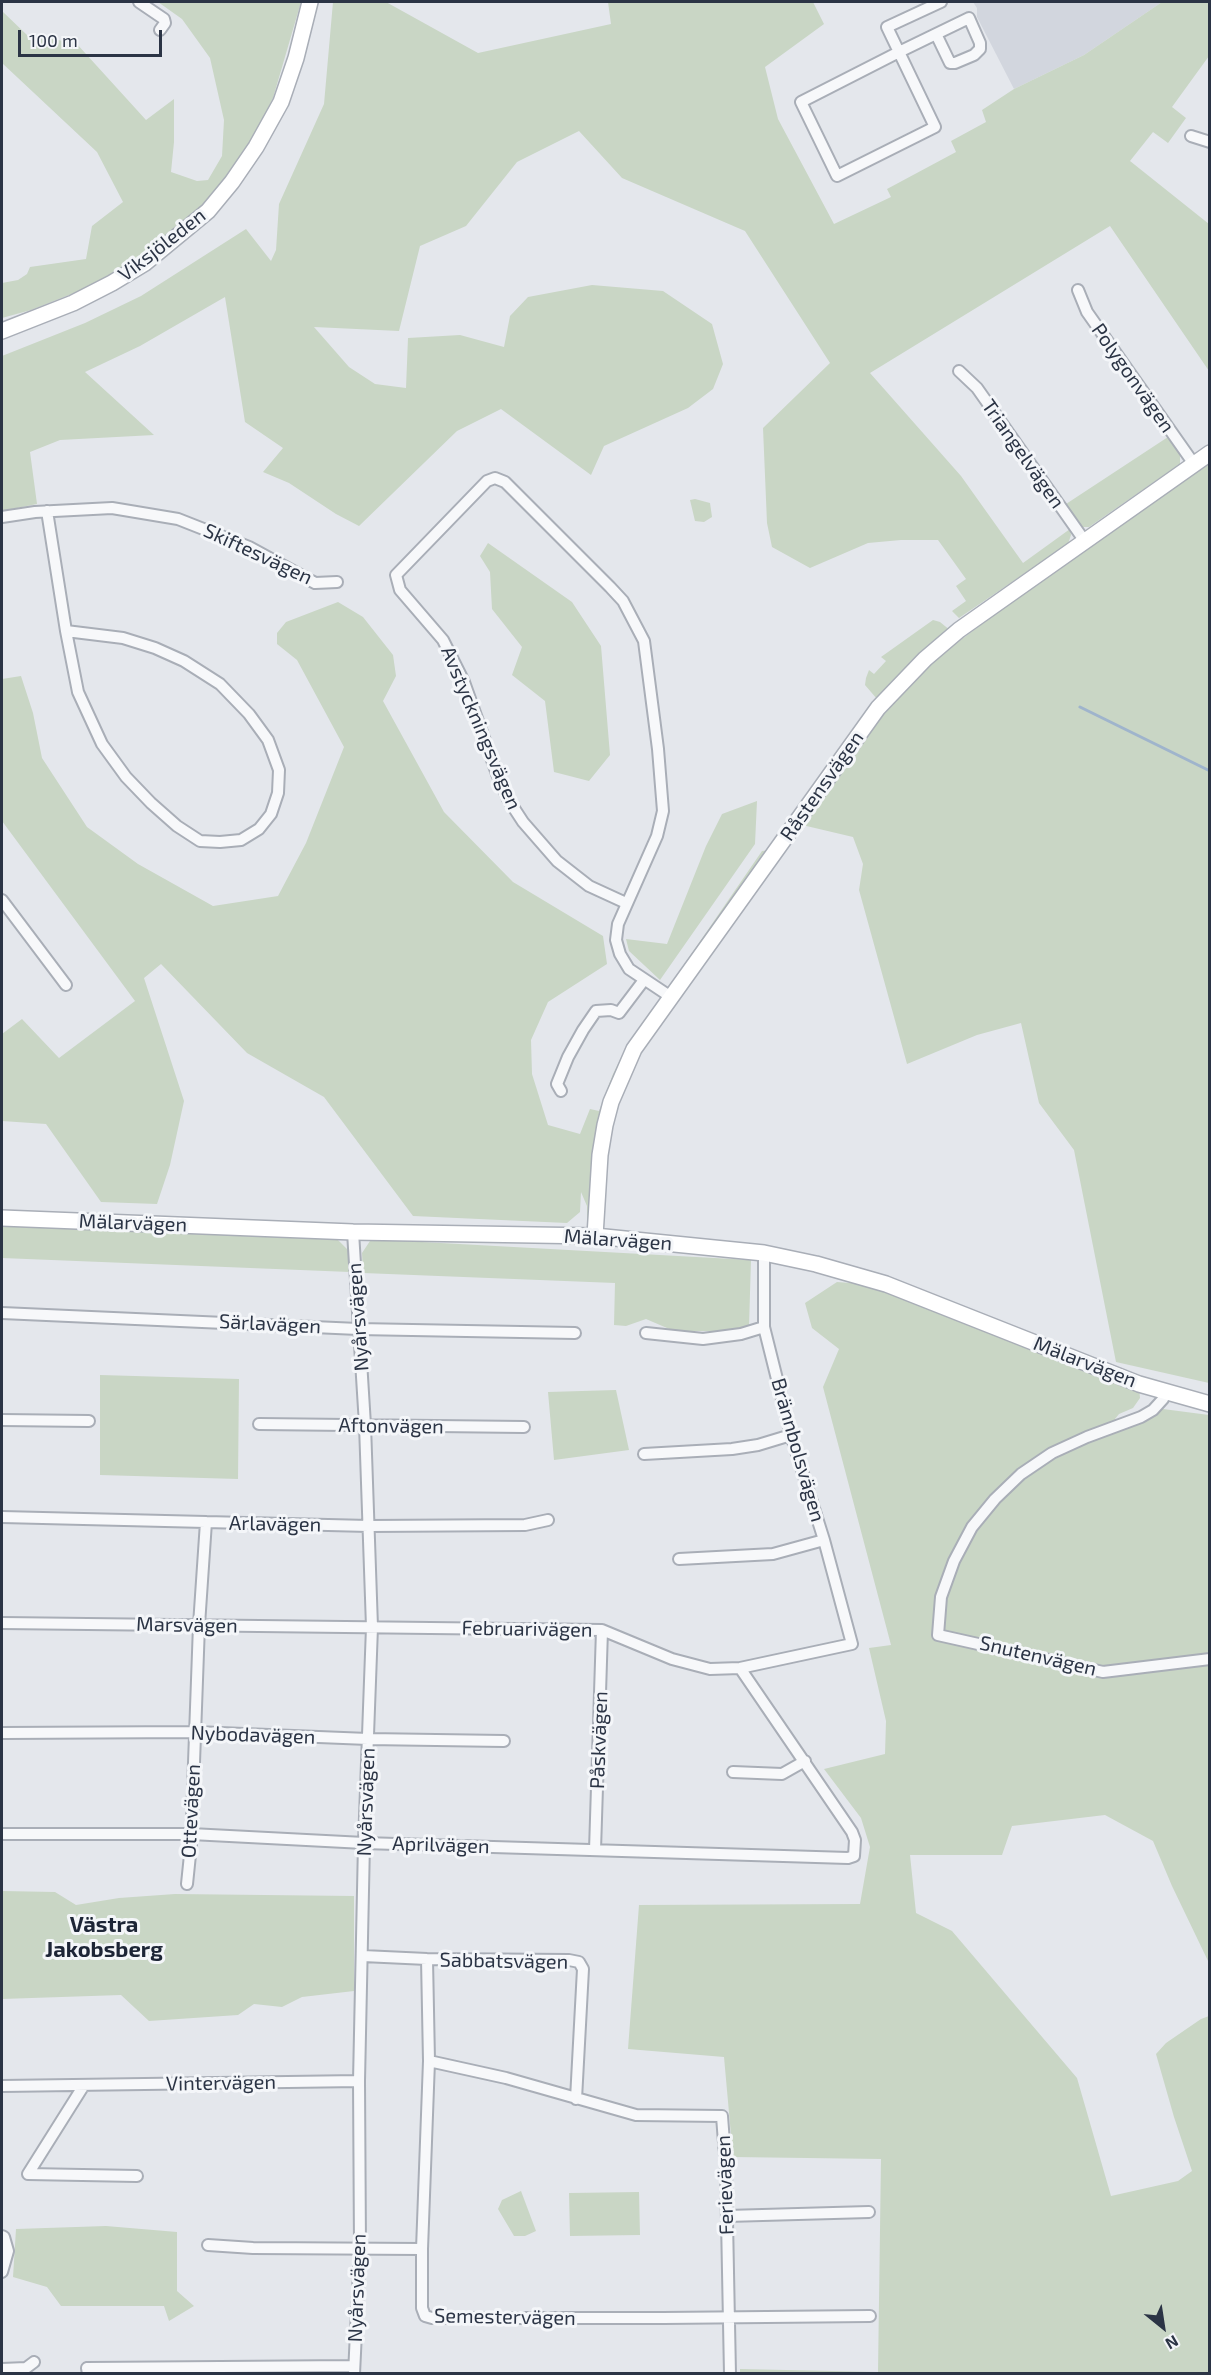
<!DOCTYPE html>
<html>
<head>
<meta charset="utf-8">
<style>
	body { margin:0 }
	#map { position:relative; width:1211px; height:2375px; overflow:hidden; background:#e4e7ec; font-family:"Exo 2",sans-serif }
	canvas { display:block }
	.frame { position:absolute; inset:0; border:3px solid #2b3445; pointer-events:none }
	.north { position:absolute; left:1133px; top:2297px; width:60px; height:60px; -webkit-text-stroke:4px #f4f6f9; paint-order:stroke; rotate:150deg; font-size:16px; font-weight:700; line-height:24px; text-align:center; color:#2b3445 }
	.north::after { content:''; display:block; margin:auto; width:21px; height:27px; background:#2b3445; clip-path:polygon(50% 0,100% 100%,50% 72%,0 100%) }
	.scale { position:absolute; left:18px; top:30px; width:144px; height:27px; box-sizing:border-box; border:3px solid #2b3445; border-top:0; padding-left:8px; font-size:18px; line-height:21px; white-space:nowrap; color:#2b3445; -webkit-text-stroke:4px #f4f6f9; paint-order:stroke }
</style>
</head>
<body>
<div id="map">
<canvas width="1211" height="2375"></canvas>
<div class="frame"></div>
<div class="north">N</div>
<div class="scale">100 m</div>
</div>
<script>
const ctx = document.querySelector('canvas').getContext('2d');
ctx.lineJoin = 'round';
function fillPath(path, color) { ctx.fillStyle = color; ctx.fill(path, 'evenodd'); }
const toPath = rows => new Path2D(rows.map(r => 'M' + r).join(''));
function strokePath(path, color, width, dash) { ctx.strokeStyle = color; ctx.lineWidth = width; ctx.lineCap = dash ? 'butt' : 'round'; ctx.setLineDash(dash || []); ctx.stroke(path); }
function drawText(font, color, halo, rows, align = 'center') {
  ctx.font = font + ' "Exo 2",sans-serif'; ctx.lineWidth = 6; ctx.setLineDash([]); ctx.textBaseline = 'middle'; ctx.strokeStyle = halo; ctx.fillStyle = color; for (const [text, x, y, turn = 0] of rows) {
    ctx.save(); ctx.translate(x, y); ctx.rotate((+turn || 0) * Math.PI / 180); ctx.textAlign = isNaN(turn) ? turn : align; if (halo) ctx.strokeText(text, 0, 0); ctx.fillText(text, 0, 0); ctx.restore();
  }
}
const built = toPath([
	[973,2,1162,2,1084,55,1014,89,977,17,977,8]
]);
const green = toPath([
	[158,2,301,2,273,98,251,144,205,206,174,234,107,280,31,310,2,318,2,283,18,280,27,274,30,267,86,259,92,226,123,202,97,152,2,63,2,11,27,35,76,43,146,120,174,99,174,142,171,172,197,181,208,180,222,156,224,120,210,58,182,19],
	[333,2,386,2,478,53,611,24,608,2,813,2,824,24,765,67,778,119,834,224,891,197,887,189,956,152,951,141,986,122,982,110,1014,89,1084,55,1162,2,1209,2,1209,56,1172,107,1186,118,1168,143,1153,132,1130,161,1209,224,1209,371,1110,226,870,373,961,476,1023,563,1070,529,1071,535,1068,544,959,618,952,611,966,601,956,586,966,579,938,540,901,540,868,543,810,568,772,547,767,523,763,428,830,363,745,231,622,178,579,131,517,162,466,226,420,246,399,331,314,327,349,367,375,384,406,388,408,338,460,335,504,347,510,316,528,297,592,285,663,291,712,324,723,364,713,389,688,408,604,446,591,475,501,409,457,431,359,526,336,514,289,483,263,472,283,448,245,422,225,297,140,346,85,372,154,435,60,440,30,452,37,504,2,511,2,356,85,323,141,296,246,229,271,261,276,250,279,204,324,104],
	[1168,437,1180,454,1180,464,1089,527,1082,527,1066,504],
	[1209,464,1209,1383,1116,1362,1074,1150,1039,1103,1021,1023,977,1035,907,1064,859,890,863,864,853,837,798,824,859,743,902,692,947,650,1035,585],
	[695,499,710,503,712,517,704,522,695,521,690,500],
	[488,543,572,602,601,646,610,755,589,781,554,772,545,701,512,675,522,647,492,609,490,572,480,556],
	[338,602,363,617,393,655,396,676,383,701,444,812,513,882,603,936,607,964,548,1002,531,1040,532,1074,548,1125,580,1134,590,1109,599,1111,613,1074,626,1048,637,1031,642,1034,618,1075,587,1228,587,1206,581,1192,580,1212,567,1223,413,1216,324,1097,247,1053,161,964,144,978,184,1101,170,1165,157,1204,101,1202,46,1124,2,1121,2,1034,22,1019,59,1058,135,1001,2,821,2,679,21,676,33,713,42,758,87,827,138,864,213,906,278,896,306,843,344,747,297,660,277,644,277,633,286,622],
	[933,620,940,622,951,631,877,699,865,685,866,678,869,670,874,674,886,661,881,657],
	[757,801,755,844,660,980,629,951,626,939,667,944,706,846,722,814],
	[770,850,676,984,670,985,762,851],
	[2,1226,337,1239,348,1250,350,1272,2,1258],
	[386,1240,751,1260,749,1326,722,1331,674,1331,646,1319,626,1326,614,1325,615,1283,363,1273,362,1253,370,1241],
	[837,1282,864,1284,1139,1388,1140,1398,1133,1408,1119,1414,1115,1419,1134,1426,1151,1411,1163,1409,1209,1415,1209,1963,1172,1886,1153,1841,1105,1815,1012,1826,1002,1855,910,1855,916,1913,952,1931,1077,2078,1111,2196,1178,2181,1192,2171,1174,2117,1156,2054,1166,2043,1201,2019,1209,2016,1209,2373,740,2373,740,2369,878,2372,881,2159,733,2157,724,2057,628,2049,639,1905,860,1904,870,1847,861,1818,824,1769,885,1754,886,1721,869,1648,891,1645,823,1387,839,1349,812,1328,805,1303],
	[100,1375,239,1379,238,1479,100,1475],
	[616,1390,629,1450,554,1460,548,1392],
	[2,1891,55,1892,76,1905,119,1898,175,1894,354,1896,354,1991,302,1997,282,2007,254,2004,238,2015,149,2021,121,1995,2,1999],
	[521,2191,536,2231,525,2236,514,2236,498,2209,502,2200],
	[639,2192,640,2235,570,2236,569,2193],
	[106,2226,177,2232,177,2291,194,2306,169,2321,164,2306,61,2306,47,2287,13,2277,16,2229]
]);
const stream = toPath([
	[1080,707,1210,771]
]);
const street = toPath([
	[139,2,164,19,165,23,160,30],
	[936,34,950,63,955,63,974,55,980,49,980,43,969,18,936,34,899,52,801,102,837,176,935,127,887,27,941,2],
	[1191,136,1210,142],
	[1078,290,1087,312,1194,464],
	[959,371,977,388,1084,540],
	[47,511,66,631,78,692,102,744,126,777,151,803,177,826,200,841,220,842,241,840,259,829,271,814,278,793,279,770,268,740,249,714,220,684,184,661,155,648,123,638,66,631],
	[2,517,35,512,112,508,178,519,249,547,315,583,337,582],
	[2,900,66,985],
	[626,903,589,886,557,861,523,822,508,799,497,774,464,682,443,640,400,590,396,575,487,481,495,478,505,482,610,587,623,601,644,641,658,749,663,811,657,836,618,924,616,940,620,954,629,969,671,997],
	[561,1091,557,1084,568,1057,583,1030,596,1011,611,1010,619,1013,644,980],
	[353,1232,365,1425,372,1627,364,1843,359,2081,360,2248,354,2374],
	[2,1313,358,1329,575,1333],
	[646,1333,703,1339,741,1334,764,1327],
	[1166,1391,1163,1399,1153,1410,1141,1417,1087,1437,1052,1453,1021,1474,995,1499,972,1527,954,1561,941,1597,938,1635,1103,1672,1210,1659],
	[2,1420,89,1421],
	[259,1424,524,1427],
	[644,1454,732,1449,758,1445,791,1435],
	[2,1517,369,1526,525,1525,548,1520],
	[679,1559,773,1554,824,1540],
	[2,1623,602,1630,672,1659,710,1669,740,1668,852,1644,824,1540,791,1435,764,1327,764,1253],
	[2,1733,195,1732,368,1739,504,1741],
	[733,1772,782,1774,805,1761],
	[2,1834,191,1834,364,1843,848,1858,854,1856,855,1840,852,1832,740,1668],
	[595,1850,602,1630],
	[187,1884,191,1845,199,1625,206,1522],
	[363,1956,427,1959,569,1960,579,1962,583,1969,576,2099],
	[427,1959,429,2061,422,2249,422,2308,425,2316,432,2318,663,2318,870,2316],
	[429,2061,506,2078,636,2115,722,2116,726,2169,730,2374],
	[2,2086,359,2081],
	[28,2174,137,2176],
	[28,2174,84,2085],
	[727,2216,869,2212],
	[2,2236,4,2237,8,2251,2,2272],
	[208,2245,253,2248,422,2249],
	[2,2369,26,2368,34,2362],
	[88,2374,87,2368,354,2366]
]);
const secondary = toPath([
	[2,331,73,303,112,283,145,263,208,211,232,182,256,147,281,102,296,58,310,2],
	[2,1218,353,1232,595,1236,764,1253,816,1264,886,1284,1139,1384,1210,1404],
	[595,1236,600,1155,605,1125,611,1102,634,1049,878,708,925,659,959,630,1210,453]
]);
const streetNames = [
	["Viksjöleden",162,245,-38],
	["Polygonvägen",1133,378,55],
	["Triangelvägen",1023,454,55],
	["Skiftesvägen",258,554,25],
	["Avstyckningsvägen",481,728,67],
	["Råstensvägen",822,786,-55],
	["Mälarvägen",133,1223,2],
	["Mälarvägen",618,1240,4],
	["Nyårsvägen",358,1317,-94],
	["Särlavägen",270,1324,3],
	["Mälarvägen",1085,1362,21],
	["Aftonvägen",391,1426,1],
	["Brännbolsvägen",798,1450,74],
	["Arlavägen",275,1524,1],
	["Marsvägen",187,1625,1],
	["Februarivägen",527,1629,1],
	["Snutenvägen",1038,1656,13],
	["Nybodavägen",253,1735,2],
	["Påskvägen",599,1740,-88],
	["Nyårsvägen",366,1802,-88],
	["Ottevägen",191,1811,-87],
	["Aprilvägen",441,1845,2],
	["Sabbatsvägen",504,1961,1],
	["Vintervägen",221,2083,-1],
	["Ferievägen",725,2185,-92],
	["Nyårsvägen",357,2288,-88],
	["Semestervägen",505,2317,1]
];
const quarterNames = [
	["Västra",104,1925],
	["Jakobsberg",104,1950]
];
fillPath(built, '#d2d6de');
fillPath(green, '#c9d6c5');
strokePath(stream, '#9fb4cc', 3);
strokePath(street, '#a9aeb7', 14);
strokePath(secondary, '#a9aeb7', 18);
strokePath(street, '#f7f8fa', 10);
strokePath(secondary, '#fff', 15);
drawText('20px', '#2b3445', '#f4f6f9', streetNames);
drawText('bold 22px', '#1d2536', '#f4f6f9', quarterNames);
</script>
</body>
</html>
